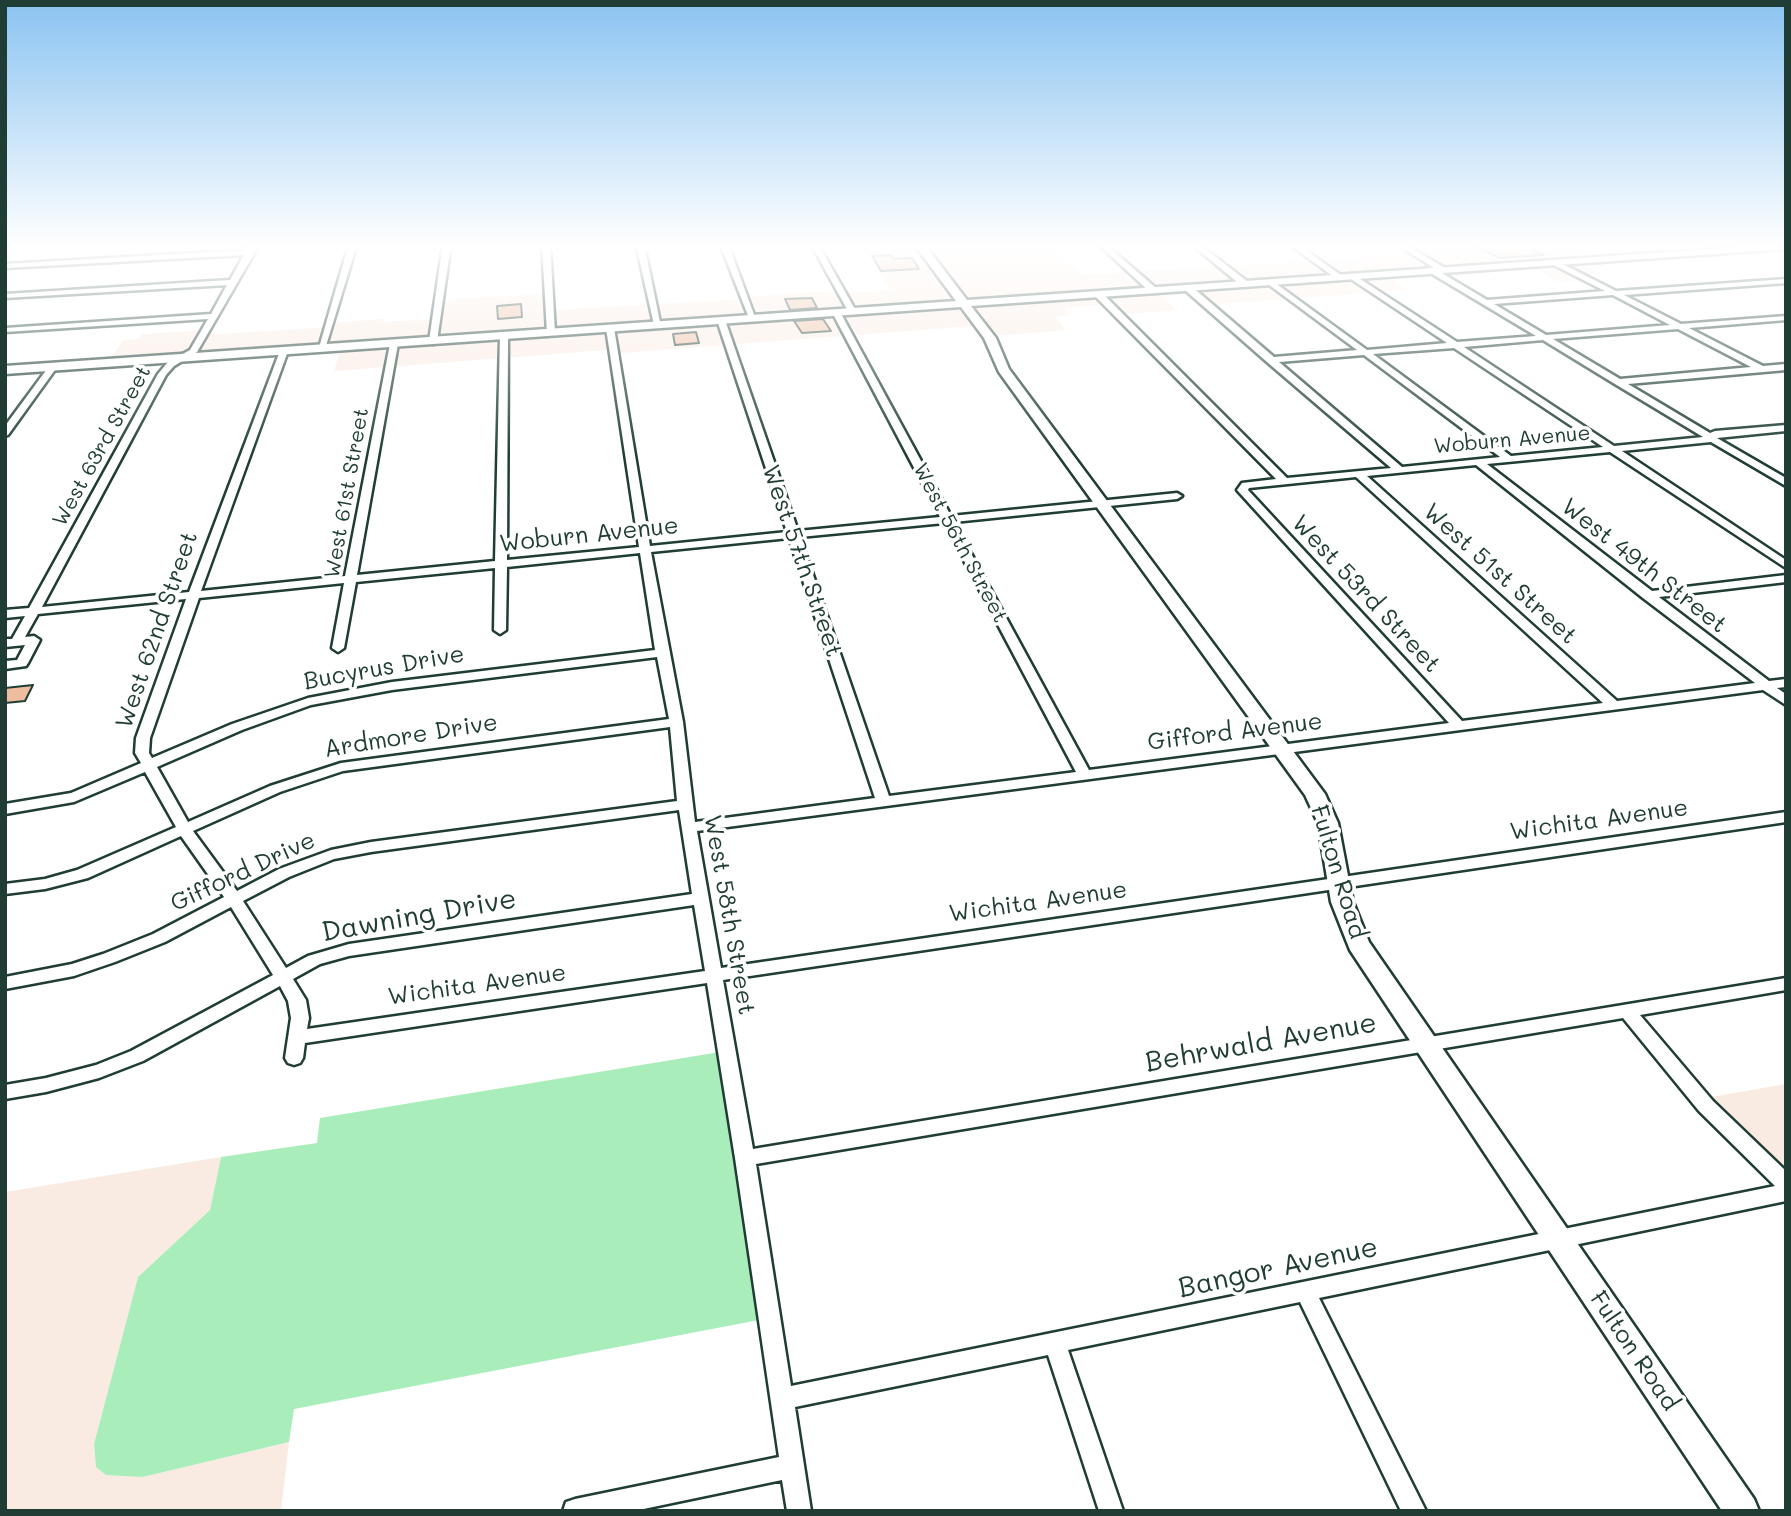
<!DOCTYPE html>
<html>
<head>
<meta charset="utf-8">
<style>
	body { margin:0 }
	#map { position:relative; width:1791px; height:1516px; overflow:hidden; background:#fff; font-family:Mali,sans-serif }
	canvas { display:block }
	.frame { position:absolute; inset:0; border:7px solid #1f3d34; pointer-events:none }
</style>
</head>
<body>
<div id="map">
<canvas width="1791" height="1516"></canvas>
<div class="frame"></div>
</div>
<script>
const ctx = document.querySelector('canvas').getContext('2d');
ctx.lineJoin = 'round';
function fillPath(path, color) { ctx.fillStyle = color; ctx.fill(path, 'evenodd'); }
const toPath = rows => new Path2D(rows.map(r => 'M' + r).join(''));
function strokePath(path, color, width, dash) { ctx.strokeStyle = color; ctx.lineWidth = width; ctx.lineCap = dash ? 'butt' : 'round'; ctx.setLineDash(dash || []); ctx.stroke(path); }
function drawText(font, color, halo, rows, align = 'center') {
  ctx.font = font + ' Mali,sans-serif'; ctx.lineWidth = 7; ctx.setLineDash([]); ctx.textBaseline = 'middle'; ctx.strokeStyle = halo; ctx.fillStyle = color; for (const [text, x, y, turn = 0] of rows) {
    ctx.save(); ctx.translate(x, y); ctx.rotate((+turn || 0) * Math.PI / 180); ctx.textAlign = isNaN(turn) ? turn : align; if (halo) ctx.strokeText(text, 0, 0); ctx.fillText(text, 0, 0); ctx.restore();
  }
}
const built = toPath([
	[862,244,1049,244,1081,275,1421,254,1405,244,1571,244,1602,260,1579,262,1602,274,1588,275,1594,279,1559,282,1529,265,1387,276,1407,290,1214,304,1198,290,1159,293,1176,310,1124,314,1113,304,1063,308,1069,315,1055,316,1066,330,995,336,986,325,620,353,619,349,334,371,342,345,110,360,123,340,139,339,142,334,208,330,206,335,330,327,332,323,383,319,384,322,440,319,444,300,554,293,556,310,743,299,743,297,841,290,844,293,891,290],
	[1786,1084,1786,1169,1711,1097],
	[221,1157,210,1210,138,1277,94,1444,96,1466,143,1477,289,1442,281,1511,5,1511,5,1192]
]);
const green = toPath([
	[720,1052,759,1320,294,1409,289,1442,143,1477,106,1475,96,1467,94,1444,138,1277,210,1210,221,1157,317,1143,320,1118]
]);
const building = toPath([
	[1470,244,1522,244,1544,255,1500,258,1470,244],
	[891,255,894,259,912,258,919,269,881,271,872,256,891,255],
	[812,298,817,308,790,310,785,299,812,298],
	[521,304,522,317,498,319,497,306,521,304],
	[823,319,831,331,802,333,794,321,823,319],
	[696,332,699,343,675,345,673,334,696,332],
	[33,685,25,701,5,703,5,688,33,685]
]);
const minor = toPath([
	[250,244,257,244,255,252,197,352,174,366,166,375,42,607,189,592,280,351,284,348,288,351,201,591,345,576,390,344,394,341,398,344,357,575,495,561,500,336,504,334,508,336,507,560,639,547,606,328,610,326,614,328,650,546,787,532,717,320,721,318,725,320,798,531,940,517,832,312,836,310,840,312,951,516,1177,493,1182,496,1177,499,954,522,1089,770,1449,723,1237,490,1242,483,1276,479,1095,296,1095,292,1101,292,1287,478,1391,468,1267,362,1185,290,1185,286,1191,286,1274,357,1357,350,1268,284,1268,280,1271,280,1367,350,1447,343,1351,279,1351,275,1354,275,1457,342,1536,336,1429,272,1429,268,1434,268,1396,244,1404,244,1445,268,1445,272,1440,272,1487,300,1605,291,1552,264,1551,262,1555,260,1616,291,1786,279,1786,283,1624,295,1681,324,1786,316,1786,320,1689,328,1763,366,1786,364,1786,370,1628,384,1710,433,1715,431,1786,425,1786,431,1717,438,1786,478,1786,486,1711,442,1622,451,1786,560,1786,568,1610,452,1487,464,1652,591,1786,575,1786,582,1659,597,1769,681,1786,679,1786,687,1777,688,1786,694,1786,705,1763,690,697,831,721,968,1786,812,1786,822,723,980,753,1149,1786,978,1786,990,1640,1015,1713,1101,1786,1171,1786,1201,1319,1298,1426,1511,1401,1511,1300,1302,1068,1350,1123,1511,1099,1511,1048,1355,795,1407,811,1511,787,1511,782,1480,634,1511,563,1511,566,1502,575,1499,779,1457,735,1158,707,983,305,1043,303,1058,300,1063,294,1065,288,1063,285,1058,291,1018,288,1001,280,986,143,1061,99,1078,46,1092,5,1099,5,1085,46,1078,96,1065,131,1051,273,975,231,907,165,942,115,962,74,976,5,989,5,977,72,964,103,954,153,934,224,897,181,836,88,878,45,889,5,894,5,884,45,879,77,870,176,827,145,772,74,802,5,814,5,804,71,793,141,763,135,753,136,738,186,599,38,614,25,637,34,636,40,640,28,663,26,666,5,669,5,661,17,660,25,645,5,647,5,639,12,639,25,616,5,618,5,610,29,608,158,374,168,362,190,350,208,319,5,332,5,328,211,314,227,285,5,298,5,294,230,280,244,255,5,268,5,264,247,250,250,244],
	[1613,295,1670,325,1546,335,1494,304,1613,295],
	[1678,329,1751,367,1620,379,1553,339,1678,329],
	[1543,340,1615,384,1703,437,1614,446,1464,347,1543,340],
	[1454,348,1603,447,1511,456,1373,354,1454,348],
	[1364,355,1500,457,1402,467,1279,362,1364,355],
	[1476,465,1643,598,1755,683,1617,701,1367,476,1476,465],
	[1356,477,1603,703,1462,721,1248,490,1249,488,1356,477],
	[944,523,1076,772,889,796,800,537,944,523],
	[789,538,875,798,695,822,683,722,651,552,789,538],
	[640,553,655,650,392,682,308,698,232,724,152,758,149,753,150,738,199,598,344,583,332,648,338,652,344,648,356,582,495,568,494,630,500,634,506,630,507,567,640,553],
	[657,657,669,719,341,763,270,786,188,822,157,767,242,730,311,705,392,690,657,657],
	[670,727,677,801,371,842,331,850,279,869,237,891,193,831,280,792,343,771,670,727],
	[679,810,692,894,349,944,308,956,286,968,243,901,289,877,334,859,371,852,679,810],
	[694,905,705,971,307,1029,309,1018,306,1000,293,979,320,964,349,956,694,905],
	[1623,1018,1699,1111,1775,1186,791,1386,756,1164,1623,1018],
	[349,244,357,244,325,349,318,351,349,244],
	[443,244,451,244,437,341,433,344,429,341,443,244],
	[542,244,550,244,555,333,551,335,547,333,542,244],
	[636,244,644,244,661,327,654,325,636,244],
	[720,244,728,244,756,320,749,318,720,244],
	[811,244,818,244,856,311,855,313,848,311,811,244],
	[1098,244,1105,244,1156,288,1156,292,1150,292,1098,244],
	[1191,244,1199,244,1248,282,1248,286,1242,286,1191,244],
	[1289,244,1297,244,1345,278,1338,280,1289,244],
	[50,365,57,367,8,435,5,436,5,426,50,365]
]);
const major = toPath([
	[914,244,924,244,967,300,1786,244,1786,249,971,306,996,338,1009,369,1325,794,1338,823,1353,902,1369,942,1754,1499,1759,1511,1722,1511,1350,950,1331,902,1318,823,1305,795,999,372,984,338,961,307,5,374,5,366,956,301,914,244]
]);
const farStreetnames = [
	["Woburn Avenue",1512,440,-5],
	["West 63rd Street",102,446,-61],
	["West 61st Street",347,493,-80],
	["West 56th Street",960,543,62]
];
const streetNames = [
	["Woburn Avenue",589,535,-6],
	["West 57th Street",802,561,71],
	["West 49th Street",1644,566,38],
	["West 51st Street",1500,574,42],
	["West 53rd Street",1366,594,47],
	["West 62nd Street",157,630,-71],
	["Bucyrus Drive",384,668,-10],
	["Gifford Avenue",1235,732,-7],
	["Ardmore Drive",411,736,-9],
	["Wichita Avenue",1599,820,-8],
	["Gifford Drive",243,872,-25],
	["Fulton Road",1338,872,73],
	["Wichita Avenue",1038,902,-8],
	["West 58th Street",729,915,80],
	["Wichita Avenue",477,985,-8],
	["Fulton Road",1634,1351,56]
];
const nearStreetnames = [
	["Dawning Drive",419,916,-10],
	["Behrwald Avenue",1261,1043,-10],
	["Bangor Avenue",1278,1268,-12]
];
fillPath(built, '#faebe2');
fillPath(green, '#a9eeba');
fillPath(building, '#eebd9f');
strokePath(building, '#1f3d34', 2);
strokePath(minor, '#1f3d34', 5);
strokePath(major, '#1f3d34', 5);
fillPath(minor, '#fff');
fillPath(major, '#fff');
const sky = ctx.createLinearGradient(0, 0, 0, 456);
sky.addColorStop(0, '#8ac3f1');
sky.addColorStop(0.54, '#fff');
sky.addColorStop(1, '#ffffff00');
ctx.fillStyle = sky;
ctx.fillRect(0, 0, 1791, 456);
drawText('21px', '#1f3d34', '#fff', farStreetnames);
drawText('24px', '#1f3d34', '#fff', streetNames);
drawText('28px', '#1f3d34', '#fff', nearStreetnames);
</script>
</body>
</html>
